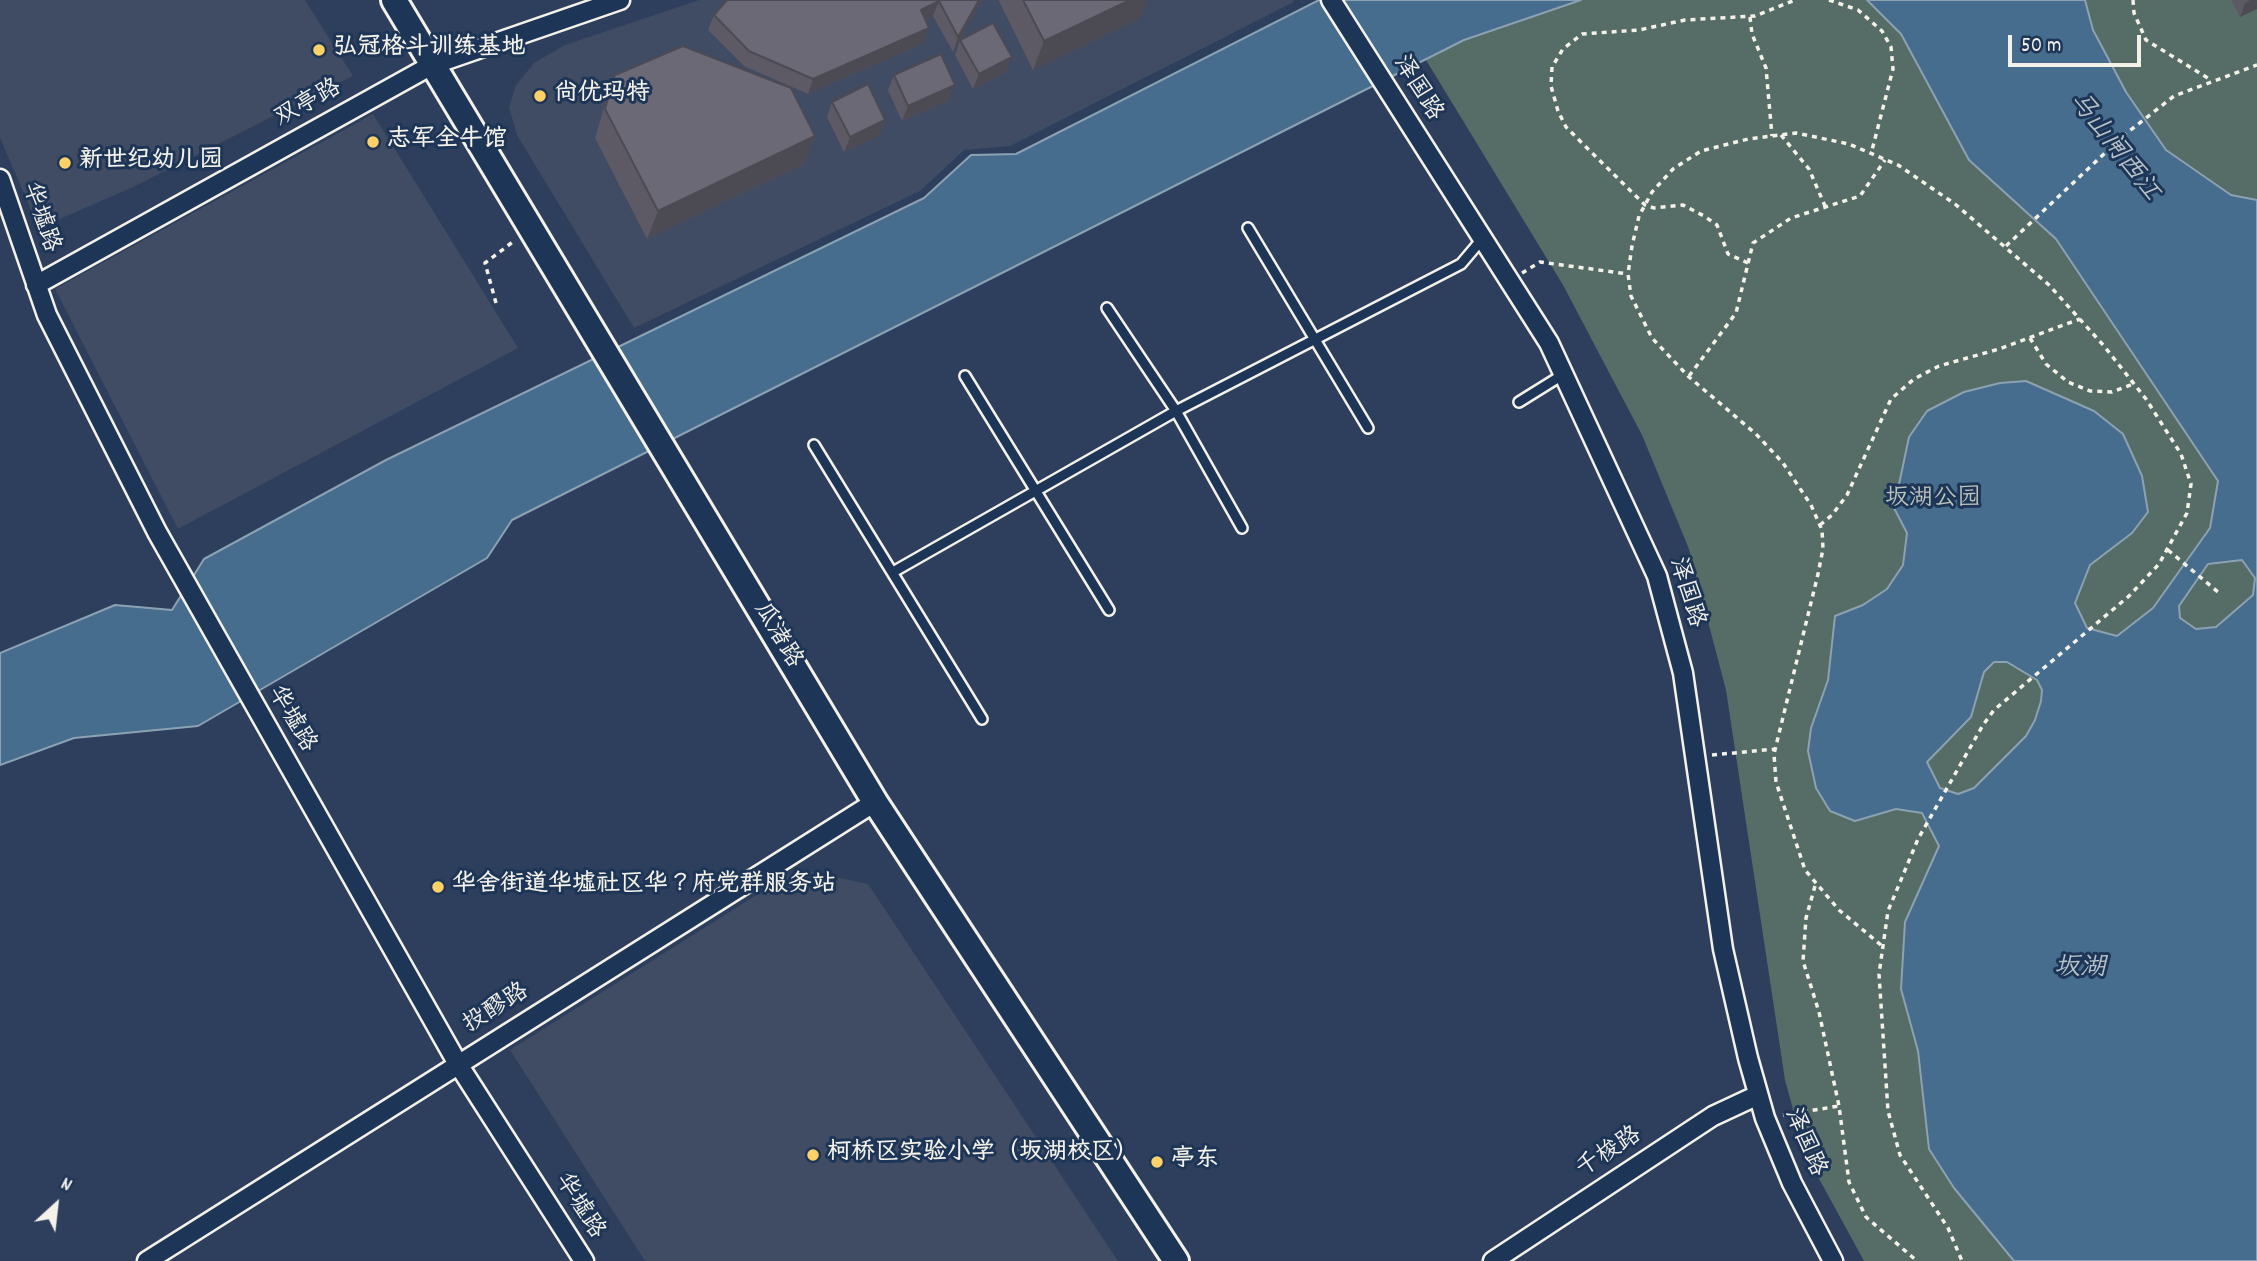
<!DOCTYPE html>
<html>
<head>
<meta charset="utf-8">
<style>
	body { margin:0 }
	#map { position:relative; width:2257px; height:1261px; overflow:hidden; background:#2d3f5d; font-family:Dekko,sans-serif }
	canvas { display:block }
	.north { position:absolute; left:21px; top:1170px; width:70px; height:70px; -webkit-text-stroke:5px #1d3557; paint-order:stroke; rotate:27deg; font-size:19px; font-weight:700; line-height:28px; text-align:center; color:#f4f1e8 }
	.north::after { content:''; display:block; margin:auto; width:24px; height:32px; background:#f4f1e8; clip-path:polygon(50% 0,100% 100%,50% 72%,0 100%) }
	.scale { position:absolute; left:2008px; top:35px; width:133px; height:32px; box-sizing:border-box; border:4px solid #f4f1e8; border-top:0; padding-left:9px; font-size:21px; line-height:24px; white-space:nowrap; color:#f4f1e8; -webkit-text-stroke:5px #1d3557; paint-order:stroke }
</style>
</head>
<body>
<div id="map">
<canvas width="2257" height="1261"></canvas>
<div class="north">N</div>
<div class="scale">50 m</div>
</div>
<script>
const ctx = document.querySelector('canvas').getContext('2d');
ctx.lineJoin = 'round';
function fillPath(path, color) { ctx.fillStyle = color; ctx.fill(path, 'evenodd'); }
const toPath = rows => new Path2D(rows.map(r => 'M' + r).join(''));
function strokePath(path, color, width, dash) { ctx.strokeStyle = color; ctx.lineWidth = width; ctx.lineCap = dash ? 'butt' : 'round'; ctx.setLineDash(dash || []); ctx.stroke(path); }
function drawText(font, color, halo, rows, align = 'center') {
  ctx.font = font + ' Dekko,"LXGW WenKai TC",sans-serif'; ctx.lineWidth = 6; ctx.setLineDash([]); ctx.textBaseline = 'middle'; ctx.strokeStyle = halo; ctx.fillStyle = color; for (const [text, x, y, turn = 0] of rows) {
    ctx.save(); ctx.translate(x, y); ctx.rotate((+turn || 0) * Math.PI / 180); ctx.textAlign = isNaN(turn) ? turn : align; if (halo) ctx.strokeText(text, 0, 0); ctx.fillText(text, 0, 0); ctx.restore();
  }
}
const built = toPath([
	[0,0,305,0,353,76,131,188,39,228,0,138],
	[699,0,1293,0,1294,2,1010,146,964,150,920,191,634,328,517,135,509,107,516,85,534,63,565,45],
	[373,114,518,348,178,529,55,289],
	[798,869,868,884,1118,1261,645,1261,510,1050]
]);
const green = toPath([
	[1581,0,1867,0,1901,34,1969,160,2056,239,2218,481,2243,560,2255,578,2253,595,2216,627,1901,989,1918,1051,1930,1149,1954,1188,2014,1261,1864,1261,1805,1153,1785,1080,1726,690,1689,549,1642,435,1563,285,1426,60,1464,40],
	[2085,0,2257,0,2257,200,2231,195,2166,150,2126,92,2093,30]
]);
const water = toPath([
	[1319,0,1581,0,1464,40,512,520,487,558,198,726,74,738,0,765,0,653,115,605,172,610,204,559,386,460,924,198,971,155,1016,154,1319,0],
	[1867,0,2085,0,2093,30,2126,92,2166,150,2231,195,2257,200,2257,1261,2014,1261,1954,1188,1929,1149,1918,1051,1901,989,1905,922,1939,846,1922,813,1896,809,1855,821,1830,811,1816,788,1808,751,1811,728,1828,680,1835,616,1863,605,1887,589,1903,565,1907,533,1894,508,1909,437,1927,411,1964,392,2000,383,2026,381,2094,411,2123,434,2142,476,2148,512,2132,533,2090,565,2075,603,2087,628,2117,636,2153,608,2210,528,2218,481,2056,239,1969,160,1901,34,1867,0],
	[2242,560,2255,578,2253,595,2216,627,2196,629,2180,618,2179,606,2208,564,2242,560],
	[1994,662,2007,662,2037,680,2042,690,2041,701,2035,720,2026,736,1974,788,1958,794,1940,788,1927,762,1971,717,1984,672,1994,662]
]);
const path = toPath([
	[1829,0,1858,10,1882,31,1891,47,1893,69,1871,154],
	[2133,0,2134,13,2146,40,2211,80],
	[1750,17,1752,34,1766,68,1772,136],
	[1781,135,1809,169,1825,206],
	[2006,246,2123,136,2174,96,2257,65],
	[1748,263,1728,254,1717,225,1704,216,1683,205,1654,208,1645,205,1580,141,1566,127,1558,111,1551,86,1552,67,1563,49,1582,34,1639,30,1685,20,1755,16,1795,0],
	[1522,273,1540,262,1628,274],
	[496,303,485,263,514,241],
	[2030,338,2046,364,2068,382,2090,391,2112,392,2133,384],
	[1689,376,1736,313,1753,243,1791,218,1860,196,1885,160],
	[1820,525,1832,515,1847,495,1891,399,1914,379,1939,366,1999,349,2080,319],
	[2168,550,2218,592],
	[1712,755,1776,749],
	[1815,886,1806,918,1803,961,1819,1012,1839,1106,1849,1182,1866,1217,1917,1261],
	[1881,945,1839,910,1805,870,1776,782,1774,754,1818,574,1823,549,1822,530,1811,505,1783,463,1756,434,1689,377,1652,338,1631,296,1628,274,1632,246,1639,216,1652,192,1673,169,1701,151,1748,139,1796,133,1849,144,1898,165,1955,204,2049,285,2104,346,2146,399,2181,454,2191,484,2187,513,2159,564,2129,596,1994,710,1983,725,1918,839,1888,911,1879,974,1888,1111,1900,1155,1948,1228,1962,1261],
	[1783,1115,1839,1106]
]);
const lane = toPath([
	[1248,228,1368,428],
	[1107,308,1176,411,1242,528],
	[965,376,1109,610],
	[1519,402,1564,374],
	[814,445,982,719],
	[893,572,1176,411,1461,264,1483,238]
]);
const street = toPath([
	[1331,0,1549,343,1657,576,1683,673,1723,949,1748,1058,1765,1118,1792,1183,1833,1261],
	[0,179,47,315,157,532,458,1064,584,1261],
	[36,285,432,65,620,0],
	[147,1261,875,802],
	[1493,1261,1713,1116,1758,1095]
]);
const secondary = toPath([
	[394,0,875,802,1176,1261]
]);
const wall = toPath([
	[727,0,982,0,953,52,933,16,926,20,929,28,924,43,808,94,744,66,708,30,714,15],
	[999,0,1147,0,1140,19,1033,70,999,1],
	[2231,0,2257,0,2240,17],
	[960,40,1006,72,973,89,955,55],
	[615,75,815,136,804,164,647,239,595,138,605,104],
	[894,75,950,100,902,121,888,90],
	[832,102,880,135,844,152,827,117]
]);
const shadedWall = toPath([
	[979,0,982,0,953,52,958,37],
	[1130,0,1147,0,1140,19,1033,70,1044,41],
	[2250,0,2257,0,2257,9,2240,17,2245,3],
	[939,1,933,16,916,25,921,10],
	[929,28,924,43,808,94,813,79],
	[1012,57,1006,72,973,89,979,74],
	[955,85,950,100,902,121,908,106],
	[885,120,880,135,844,152,850,137],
	[815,136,804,164,647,239,658,211]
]);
const building = toPath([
	[727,0,979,0,958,37,939,1,921,10,929,28,813,79,749,51,714,15,727,0],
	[1023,0,1130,0,1044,41,1023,0],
	[993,23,1012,57,979,74,960,40,993,23],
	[683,46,791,88,815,136,658,211,605,109,615,75,683,46],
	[941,54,955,85,908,106,894,75,941,54],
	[868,84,885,120,850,137,832,102,868,84]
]);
const markers = [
	[319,50,7,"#ffd166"],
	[540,96,7,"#ffd166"],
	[373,142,7,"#ffd166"],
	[65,163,7,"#ffd166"],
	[438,887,7,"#ffd166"],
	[813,1155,7,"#ffd166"],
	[1157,1162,7,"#ffd166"]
];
const poiNames = [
	["弘冠格斗训练基地",333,50],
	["尚优玛特",554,96],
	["志军全牛馆",387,142],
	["新世纪幼儿园",79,163],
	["华舍街道华墟社区华？府党群服务站",452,887],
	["柯桥区实验小学（坂湖校区）",827,1155],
	["亭东",1171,1162]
];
const streetNames = [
	["泽国路",1416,89,58],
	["双亭路",309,105,-29],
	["华墟路",39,218,71],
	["泽国路",1685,593,73],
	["瓜渚路",776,636,59],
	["华墟路",290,720,60],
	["投醪路",497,1010,-32],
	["泽国路",1803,1143,67],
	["千梭路",1610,1154,-33],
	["华墟路",578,1207,58]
];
const parkNames = [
	["坂湖公园",1933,501]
];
const waterNames = [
	["马山闸西江",2112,148,52],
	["坂湖",2080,970]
];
fillPath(built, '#404c64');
fillPath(green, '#566c67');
fillPath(water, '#466d8e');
strokePath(water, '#8ca2b2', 2);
strokePath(lane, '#f4f1e8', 14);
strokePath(street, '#f4f1e8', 23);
strokePath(secondary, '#f4f1e8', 30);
strokePath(path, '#f4f1e8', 3.5, [5, 5]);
strokePath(lane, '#1d3557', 9);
strokePath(street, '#1d3557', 18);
strokePath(secondary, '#1d3557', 24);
fillPath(wall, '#5d5a65');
fillPath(shadedWall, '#4c4a53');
fillPath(building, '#6c6976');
strokePath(building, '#4c4a53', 2);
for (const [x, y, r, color] of markers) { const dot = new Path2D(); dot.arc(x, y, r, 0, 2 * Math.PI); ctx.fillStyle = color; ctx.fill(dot); strokePath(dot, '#1d3557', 2.5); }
drawText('bold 24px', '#f4f1e8', '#1d3557', poiNames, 'left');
drawText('24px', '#f4f1e8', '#1d3557', streetNames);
drawText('24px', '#bdc2bb', '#1d3557', parkNames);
drawText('italic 26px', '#b7c3c8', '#1d3557', waterNames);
</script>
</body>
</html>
